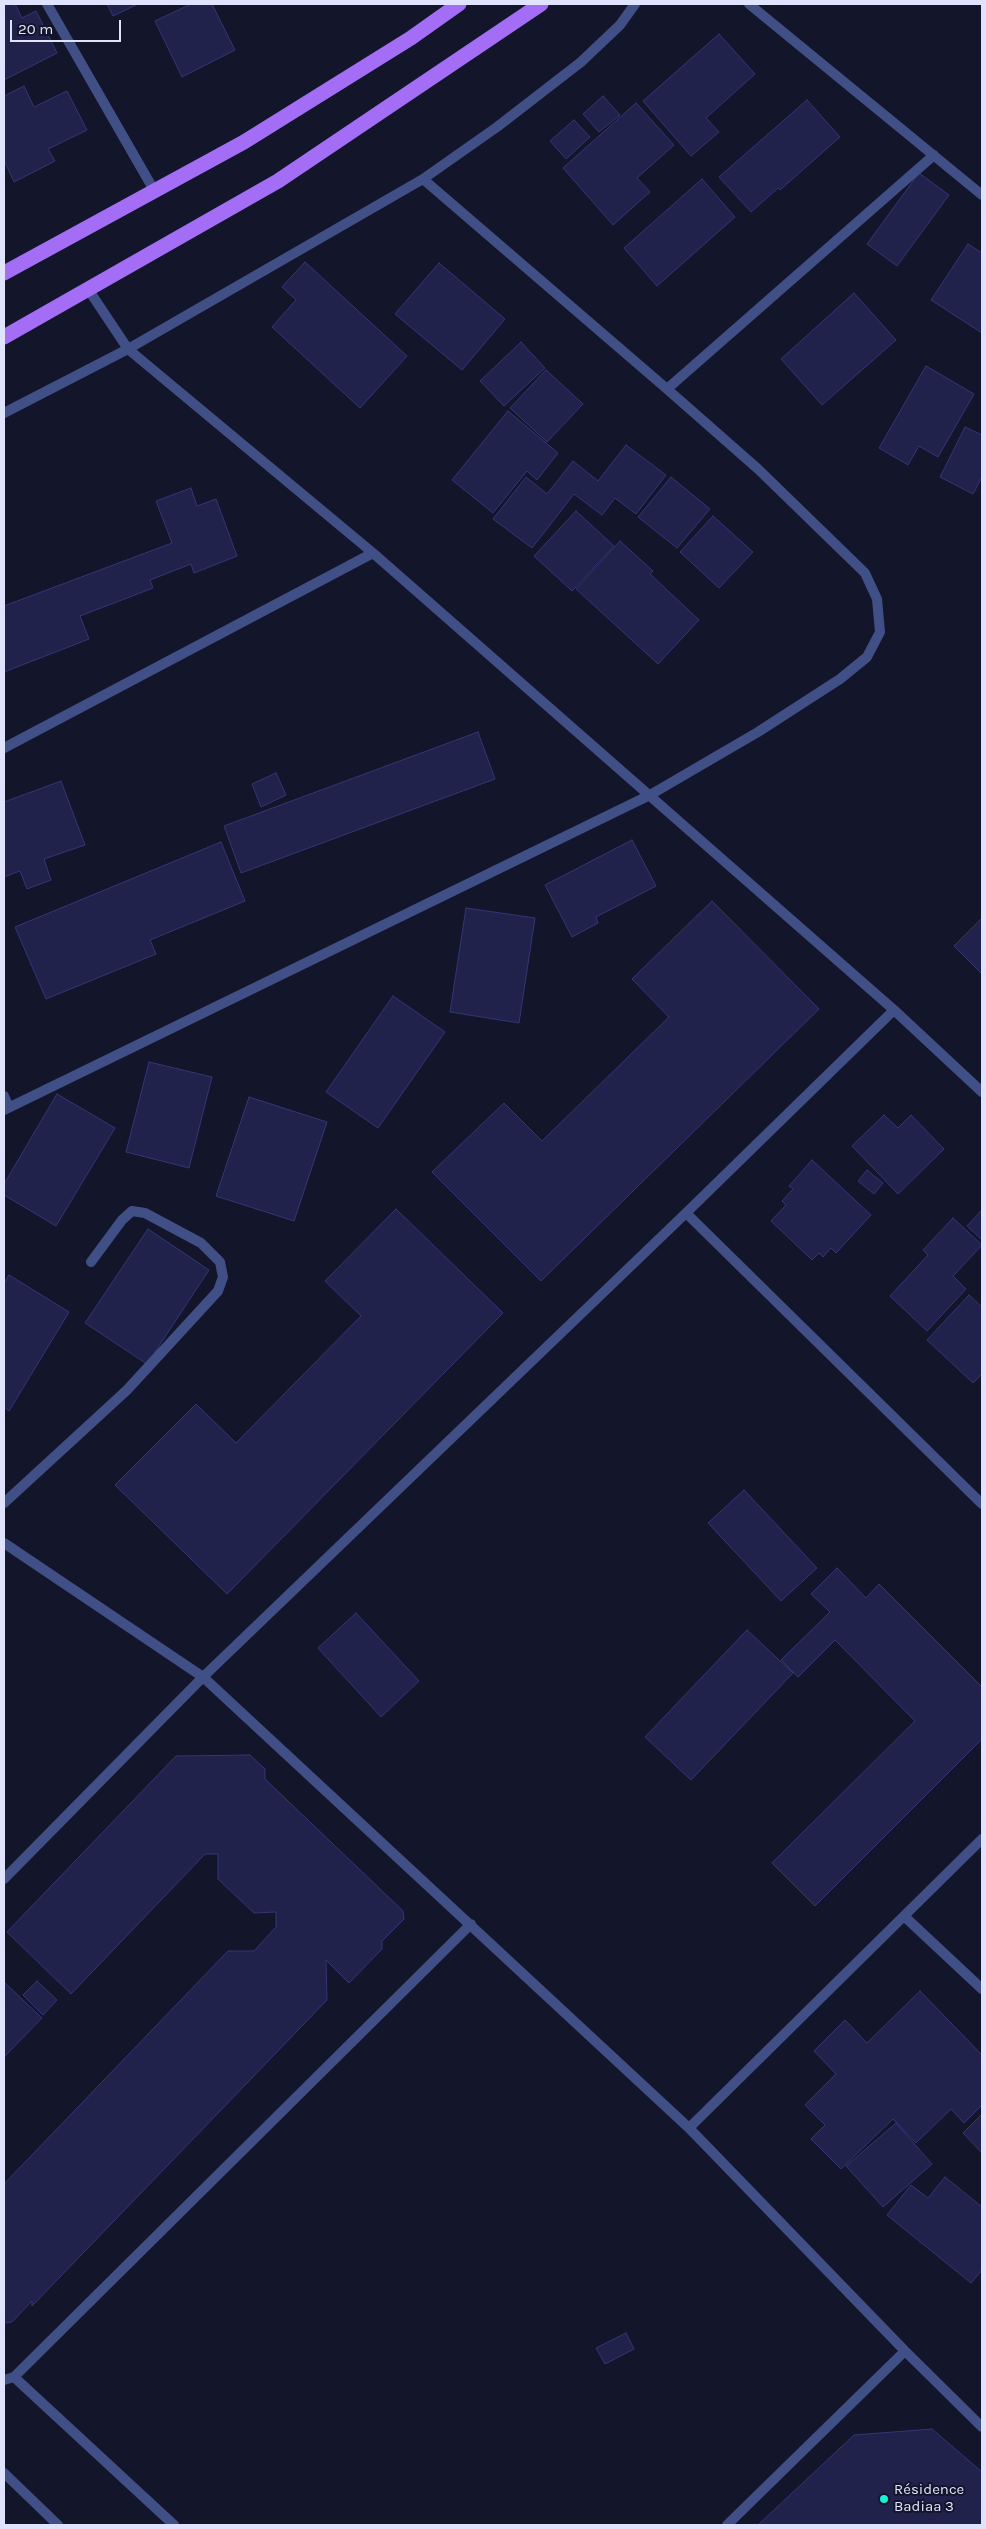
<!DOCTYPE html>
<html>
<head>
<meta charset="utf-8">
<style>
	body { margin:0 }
	#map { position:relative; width:986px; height:2529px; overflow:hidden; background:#13152b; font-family:Karla,sans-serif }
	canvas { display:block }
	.frame { position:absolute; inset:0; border:5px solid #dfe3fd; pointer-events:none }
	.scale { position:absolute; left:10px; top:20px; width:111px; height:22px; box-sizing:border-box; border:2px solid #dfe3fd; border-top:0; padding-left:6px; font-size:15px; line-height:18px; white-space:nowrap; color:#dfe3fd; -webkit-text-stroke:4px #13152b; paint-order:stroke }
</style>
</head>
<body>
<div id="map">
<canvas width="986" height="2529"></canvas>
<div class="frame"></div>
<div class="scale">20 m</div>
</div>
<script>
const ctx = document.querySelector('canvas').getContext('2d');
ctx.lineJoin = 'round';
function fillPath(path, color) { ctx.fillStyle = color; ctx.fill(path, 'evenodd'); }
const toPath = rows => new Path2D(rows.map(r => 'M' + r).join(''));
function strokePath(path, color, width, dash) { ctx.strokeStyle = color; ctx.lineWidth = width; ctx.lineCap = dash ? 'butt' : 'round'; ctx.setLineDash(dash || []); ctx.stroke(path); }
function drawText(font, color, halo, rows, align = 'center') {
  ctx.font = font + ' Karla,sans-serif'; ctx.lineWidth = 4; ctx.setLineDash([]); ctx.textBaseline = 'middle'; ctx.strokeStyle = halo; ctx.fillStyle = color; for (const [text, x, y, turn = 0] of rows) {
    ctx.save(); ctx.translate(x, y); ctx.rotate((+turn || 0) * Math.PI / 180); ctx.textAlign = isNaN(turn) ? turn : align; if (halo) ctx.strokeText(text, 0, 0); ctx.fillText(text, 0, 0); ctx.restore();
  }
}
const building = toPath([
	[4,4,15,4,22,18,36,11,57,53,4,80,4,4],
	[107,4,138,4,113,16,107,4],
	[191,4,212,4,235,50,182,77,155,21,191,4],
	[719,34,755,74,706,118,719,132,691,156,643,101,719,34],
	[24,86,34,107,67,91,87,130,48,149,55,161,14,182,4,160,4,96,24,86],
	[603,96,620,115,599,132,583,114,603,96],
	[807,100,840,137,780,190,778,188,751,212,719,177,807,100],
	[636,103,674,145,637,178,650,192,613,225,563,168,636,103],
	[574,120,590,137,566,159,550,141,574,120],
	[919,173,949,195,897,266,867,244,919,173],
	[702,179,735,217,657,286,624,248,702,179],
	[968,244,982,253,982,333,931,300,968,244],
	[305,262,407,356,360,408,272,327,296,300,282,287,305,262],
	[439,263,505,319,462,370,395,314,439,263],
	[854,293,896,340,822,405,781,359,854,293],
	[521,342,545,368,504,406,480,381,521,342],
	[926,366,974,394,938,457,919,446,908,465,879,448,926,366],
	[546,370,583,404,547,442,510,408,546,370],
	[508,411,558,453,537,480,527,471,493,513,452,480,508,411],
	[965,427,982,435,982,477,973,494,940,477,965,427],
	[626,445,666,475,636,514,615,498,602,515,574,494,532,548,493,519,526,477,547,494,573,461,598,481,626,445],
	[671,477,710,509,677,548,638,517,671,477],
	[191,488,197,506,216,499,237,556,194,573,191,564,150,580,153,588,80,616,89,639,4,672,4,606,172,543,156,501,191,488],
	[576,511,614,546,572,591,534,556,576,511],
	[713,516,753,552,719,588,680,552,713,516],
	[620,541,653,571,650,574,699,620,658,664,576,589,620,541],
	[478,732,495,779,241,873,224,826,478,732],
	[276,773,286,795,261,807,252,784,276,773],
	[61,781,85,845,44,859,51,880,27,889,20,871,4,877,4,802,61,781],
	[632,840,656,886,596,917,598,923,572,937,545,885,632,840],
	[221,842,245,901,150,940,156,954,46,999,15,927,221,842],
	[712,901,819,1009,541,1281,432,1172,504,1103,542,1141,669,1017,632,979,712,901],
	[466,908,535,918,519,1023,450,1012,466,908],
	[982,918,982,974,954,946,982,918],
	[393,996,445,1032,378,1128,326,1092,393,996],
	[149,1062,212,1077,189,1168,126,1152,149,1062],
	[57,1094,115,1128,56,1226,4,1195,4,1184,57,1094],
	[249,1097,327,1122,294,1221,216,1196,249,1097],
	[884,1115,898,1128,911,1115,944,1149,898,1194,852,1146,884,1115],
	[812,1160,871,1215,836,1253,831,1248,823,1257,819,1253,812,1260,771,1221,786,1205,782,1201,793,1189,789,1186,812,1160],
	[867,1170,883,1183,874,1194,858,1181,867,1170],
	[396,1209,503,1313,227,1594,115,1485,196,1404,236,1443,361,1316,325,1281,396,1209],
	[982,1210,982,1240,967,1226,982,1210],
	[953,1218,982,1245,953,1276,966,1289,927,1331,890,1296,928,1255,923,1250,953,1218],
	[148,1229,209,1270,147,1364,85,1323,148,1229],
	[9,1275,69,1312,9,1411,4,1407,4,1283,9,1275],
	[969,1295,982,1307,982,1374,973,1383,927,1340,969,1295],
	[744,1490,817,1568,781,1601,708,1523,744,1490],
	[837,1568,866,1598,879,1584,982,1687,982,1739,815,1906,772,1863,915,1721,835,1640,798,1677,781,1660,830,1612,811,1594,837,1568],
	[356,1613,419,1681,381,1717,318,1648,356,1613],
	[747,1630,793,1673,691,1780,645,1737,747,1630],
	[250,1755,265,1769,265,1779,403,1911,404,1919,382,1941,382,1949,349,1983,326,1960,327,2000,32,2306,32,2301,12,2322,4,2323,4,2184,228,1951,254,1951,276,1927,276,1912,254,1913,218,1879,218,1854,205,1854,71,1994,7,1932,176,1756,250,1755],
	[37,1981,57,2000,43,2015,23,1995,37,1981],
	[4,1982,42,2018,4,2057,4,1982],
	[920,1991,982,2055,982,2105,964,2123,951,2109,916,2143,893,2119,841,2169,811,2139,825,2125,805,2105,836,2074,814,2051,845,2020,867,2043,920,1991],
	[982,2114,982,2153,963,2133,982,2114],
	[896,2123,932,2164,883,2207,846,2166,896,2123],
	[945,2177,982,2207,982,2270,971,2283,887,2215,911,2185,928,2198,945,2177],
	[626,2333,634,2349,605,2364,596,2348,626,2333],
	[932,2429,982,2472,982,2525,758,2525,854,2435,932,2429]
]);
const street = toPath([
	[47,4,155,192],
	[749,4,982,195],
	[423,179,667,389],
	[4,413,128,349,423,179,497,127,581,62,620,25,635,4],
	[4,748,373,553],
	[894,1010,982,1092],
	[4,1096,9,1107],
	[4,1110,650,795,758,732,840,679,867,657,880,632,877,599,865,573,758,469,667,389,934,155],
	[686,1213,982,1504],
	[4,1503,127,1390,218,1291,223,1277,220,1262,201,1243,145,1213,132,1211,122,1220,91,1262],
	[4,1543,203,1677,686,1213,894,1010,373,553,128,349,88,289],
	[4,1879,203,1677,689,2128,905,2351,982,2427],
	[904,1916,982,1989],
	[689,2128,982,1839],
	[14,2377,174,2525],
	[4,2380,14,2377,471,1924],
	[4,2473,58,2525],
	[727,2525,905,2351]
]);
const primary = toPath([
	[4,273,244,142,411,38,459,4],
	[4,337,278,181,541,4]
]);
const markers = [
	[884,2499,5,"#17f1d4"]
];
const poiNames = [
	["Résidence",894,2490],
	["Badiaa 3",894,2507]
];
fillPath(building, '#20224b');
strokePath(building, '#343675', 1);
strokePath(street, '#414f87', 10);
strokePath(primary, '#a36df6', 15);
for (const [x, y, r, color] of markers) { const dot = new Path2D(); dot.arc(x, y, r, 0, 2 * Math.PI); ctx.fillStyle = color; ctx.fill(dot); strokePath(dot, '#13152b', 2); }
drawText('15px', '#dfe3fd', '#13152b', poiNames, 'left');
</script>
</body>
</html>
